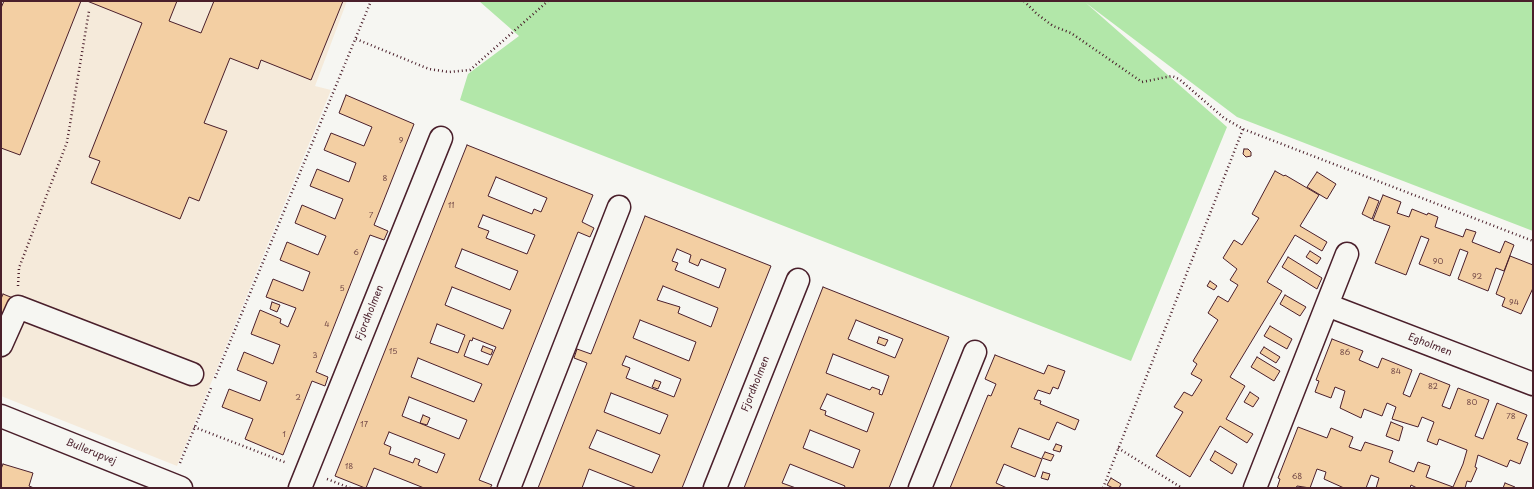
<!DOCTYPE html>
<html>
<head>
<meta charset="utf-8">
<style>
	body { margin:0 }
	#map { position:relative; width:1534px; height:489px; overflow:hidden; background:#f6f6f2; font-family:"Playpen Sans",sans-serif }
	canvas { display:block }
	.frame { position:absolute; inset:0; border:2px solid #4a1f2b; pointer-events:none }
</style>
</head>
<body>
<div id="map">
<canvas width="1534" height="489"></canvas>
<div class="frame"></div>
</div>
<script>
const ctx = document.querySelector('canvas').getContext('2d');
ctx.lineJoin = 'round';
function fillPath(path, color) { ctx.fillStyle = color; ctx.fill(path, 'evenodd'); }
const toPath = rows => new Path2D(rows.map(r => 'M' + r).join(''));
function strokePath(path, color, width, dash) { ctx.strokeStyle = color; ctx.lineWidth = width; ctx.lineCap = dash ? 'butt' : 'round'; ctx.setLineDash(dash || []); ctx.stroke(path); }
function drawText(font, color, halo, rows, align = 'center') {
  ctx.font = font + ' "Playpen Sans",sans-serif'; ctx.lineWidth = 3.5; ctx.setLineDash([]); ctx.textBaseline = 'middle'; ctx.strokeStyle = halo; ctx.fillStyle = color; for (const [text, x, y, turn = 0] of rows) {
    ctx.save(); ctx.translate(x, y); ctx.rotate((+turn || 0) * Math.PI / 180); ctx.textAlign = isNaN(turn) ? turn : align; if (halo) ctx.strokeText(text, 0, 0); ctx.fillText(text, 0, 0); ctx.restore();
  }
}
const built = toPath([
	[1,1,347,1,315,86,331,90,177,466,1,396]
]);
const green = toPath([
	[479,1,1533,1,1533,231,1237,117,1086,3,1227,127,1131,361,460,100,468,74,519,36]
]);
const building = toPath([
	[4,1,81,1,20,155,1,148,1,8,4,1],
	[87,1,177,1,169,21,201,33,214,1,343,1,311,80,261,60,258,69,230,58,204,123,227,131,199,201,189,197,180,219,91,183,100,161,89,157,142,23,87,1],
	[346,95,414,124,374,225,388,231,384,240,370,235,316,372,328,377,325,386,312,381,283,455,245,439,253,419,222,407,229,389,260,401,267,382,237,370,244,352,273,364,280,345,251,334,260,310,281,319,280,323,288,327,296,308,266,297,273,279,303,291,310,272,280,260,287,242,318,255,326,236,295,223,302,205,335,219,343,199,310,186,317,169,349,182,356,163,324,150,331,133,364,146,372,127,339,113,346,95],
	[467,145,593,195,582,222,594,228,590,237,578,232,479,480,492,485,490,488,424,488,374,468,366,488,365,488,335,476,467,145],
	[496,177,547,198,541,212,534,209,532,214,488,196,496,177],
	[483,215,535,235,527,254,486,238,489,231,478,227,483,215],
	[462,249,518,271,510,290,455,267,462,249],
	[452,287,511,310,503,329,445,305,452,287],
	[437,324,465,335,458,353,430,343,437,324],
	[473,338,496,347,488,365,464,356,470,340,472,341,473,338],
	[418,358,482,384,474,402,411,377,418,358],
	[409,397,467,420,459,439,402,416,409,397],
	[389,432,445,454,437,473,418,465,420,460,415,458,413,463,389,454,391,447,384,444,389,432],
	[1244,149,1248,149,1251,152,1251,156,1246,157,1243,154,1244,149],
	[1275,171,1284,176,1285,175,1319,195,1300,226,1327,242,1322,251,1295,235,1267,282,1282,291,1230,377,1245,386,1226,419,1253,434,1247,443,1220,426,1190,477,1156,456,1183,412,1174,407,1184,392,1192,396,1202,380,1191,374,1197,364,1193,361,1218,320,1208,313,1218,296,1228,302,1238,285,1230,280,1237,269,1223,258,1234,240,1242,245,1259,218,1252,214,1275,171],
	[1317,172,1336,184,1327,199,1307,187,1317,172],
	[1383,195,1401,202,1397,213,1409,217,1412,209,1427,215,1428,213,1438,217,1435,227,1463,237,1466,229,1476,232,1472,242,1500,253,1505,241,1514,245,1504,271,1496,268,1488,291,1458,279,1468,252,1460,249,1450,276,1419,264,1429,239,1421,236,1406,275,1375,263,1390,226,1373,220,1383,195],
	[1369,197,1379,201,1372,219,1362,214,1369,197],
	[645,216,771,266,682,488,637,488,589,469,582,488,538,488,587,363,574,358,577,349,591,354,645,216],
	[677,249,691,255,689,262,698,266,701,259,726,269,719,288,675,270,678,263,672,261,677,249],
	[663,286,718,308,711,327,678,313,680,307,657,300,663,286],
	[640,320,696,342,689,361,633,338,640,320],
	[626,356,681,379,674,397,626,378,630,368,622,365,626,356],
	[611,393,668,415,660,434,604,412,611,393],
	[597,430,660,455,652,473,589,448,597,430],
	[1310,251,1321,258,1317,264,1306,257,1310,251],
	[1510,256,1533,265,1533,288,1521,314,1502,306,1505,298,1496,294,1510,256],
	[1288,257,1322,278,1317,289,1282,267,1288,257],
	[1210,281,1217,286,1214,290,1207,286,1210,281],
	[823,287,949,337,889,488,844,488,845,486,790,464,782,483,796,488,744,488,823,287],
	[856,320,903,339,895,358,848,339,856,320],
	[833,354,889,376,882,395,879,394,880,390,872,387,870,390,826,373,833,354],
	[827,394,874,413,867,432,825,415,826,411,820,409,827,394],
	[810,430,860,450,853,468,803,448,810,430],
	[3,294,13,298,1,327,1,299,3,294],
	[1285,295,1306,307,1300,316,1280,304,1285,295],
	[272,302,280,305,277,312,270,309,272,302],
	[1270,326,1292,339,1287,349,1264,336,1270,326],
	[879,337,888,340,885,346,877,343,879,337],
	[1332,339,1363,351,1359,360,1378,368,1382,358,1412,370,1403,394,1410,397,1420,373,1450,385,1442,406,1450,409,1458,388,1489,400,1475,436,1483,439,1497,403,1527,415,1517,439,1528,443,1520,464,1510,460,1507,467,1478,455,1475,467,1477,468,1471,482,1467,481,1465,488,1417,488,1411,485,1410,488,1376,488,1379,478,1371,475,1366,488,1344,488,1324,479,1326,472,1317,469,1310,488,1297,486,1296,488,1277,488,1280,479,1278,478,1298,427,1327,438,1331,428,1353,437,1349,447,1361,451,1365,442,1393,451,1389,462,1414,472,1418,462,1430,466,1426,477,1453,487,1463,464,1467,450,1439,439,1437,445,1427,441,1434,422,1422,417,1418,427,1392,419,1396,407,1387,403,1382,416,1364,409,1361,418,1340,408,1345,391,1335,387,1331,398,1315,392,1319,381,1316,380,1332,339],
	[483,346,493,350,491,355,481,351,483,346],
	[1264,347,1280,357,1276,363,1260,353,1264,347],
	[995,355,1044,374,1048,365,1065,371,1058,389,1053,387,1050,394,1038,390,1034,399,1041,401,1040,404,1079,420,1075,430,1057,422,1049,440,1019,428,1011,447,1042,459,1035,477,1004,464,996,483,1007,488,950,488,988,395,991,396,996,384,985,379,995,355],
	[1257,357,1280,371,1274,381,1251,367,1257,357],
	[655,380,661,382,658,389,652,387,655,380],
	[1250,392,1259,398,1253,407,1244,402,1250,392],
	[423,415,430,418,427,425,420,423,423,415],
	[1391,422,1403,427,1399,441,1386,436,1391,422],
	[1056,444,1062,446,1060,452,1053,450,1056,444],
	[1215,451,1237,464,1232,474,1210,460,1215,451],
	[1045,452,1054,455,1051,461,1042,458,1045,452],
	[3,464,33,473,29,486,34,488,1,488,1,469,3,464],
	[1043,472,1050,474,1048,480,1041,478,1043,472],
	[1111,478,1121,484,1119,488,1113,488,1107,485,1111,478],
	[1505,483,1515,487,1514,488,1503,488,1505,483]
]);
const path = toPath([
	[1024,1,1037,14,1053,26,1071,33,1142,82,1172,76,1179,79,1224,118,1243,129,1533,241],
	[356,39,429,69,449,72,470,70,548,1],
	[18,286,19,268,67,142,89,11],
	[215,378,371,1],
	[194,427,287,463],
	[1118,448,1182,488],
	[180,463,211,388],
	[327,479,350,488],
	[1103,488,1243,129]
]);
const minor = toPath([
	[1327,305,1533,384],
	[1,345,18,307,192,374],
	[1,416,181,488],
	[300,488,441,138],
	[509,488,619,207],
	[715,488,798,280],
	[920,488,975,352],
	[1255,488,1347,254]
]);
const numberNames = [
	["9",401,141],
	["8",385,179],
	["11",451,206],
	["7",371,216],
	["6",356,253],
	["90",1438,262],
	["92",1477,277],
	["5",342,289],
	["94",1514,303],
	["4",327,325],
	["15",393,352],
	["86",1345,353],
	["3",315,356],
	["84",1396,372],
	["82",1433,387],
	["2",298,398],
	["80",1472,403],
	["78",1511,417],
	["17",364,425],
	["1",284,435],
	["18",349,467],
	["68",1297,477]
];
const streetNames = [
	["Fjordholmen",370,313,-68],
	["Egholmen",1430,345,21],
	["Fjordholmen",756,384,-68],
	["Bullerupvej",91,452,22]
];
fillPath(built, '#f5eada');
fillPath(green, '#b2e7a9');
fillPath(building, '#f3cfa3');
strokePath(building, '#4a1f2b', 1);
strokePath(minor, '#4a1f2b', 25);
strokePath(path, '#4a1f2b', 2.5, [1, 3]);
strokePath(minor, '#f6f6f2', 22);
drawText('8px', '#744b49', null, numberNames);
drawText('10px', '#4a1f2b', '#f6f6f2', streetNames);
</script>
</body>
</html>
